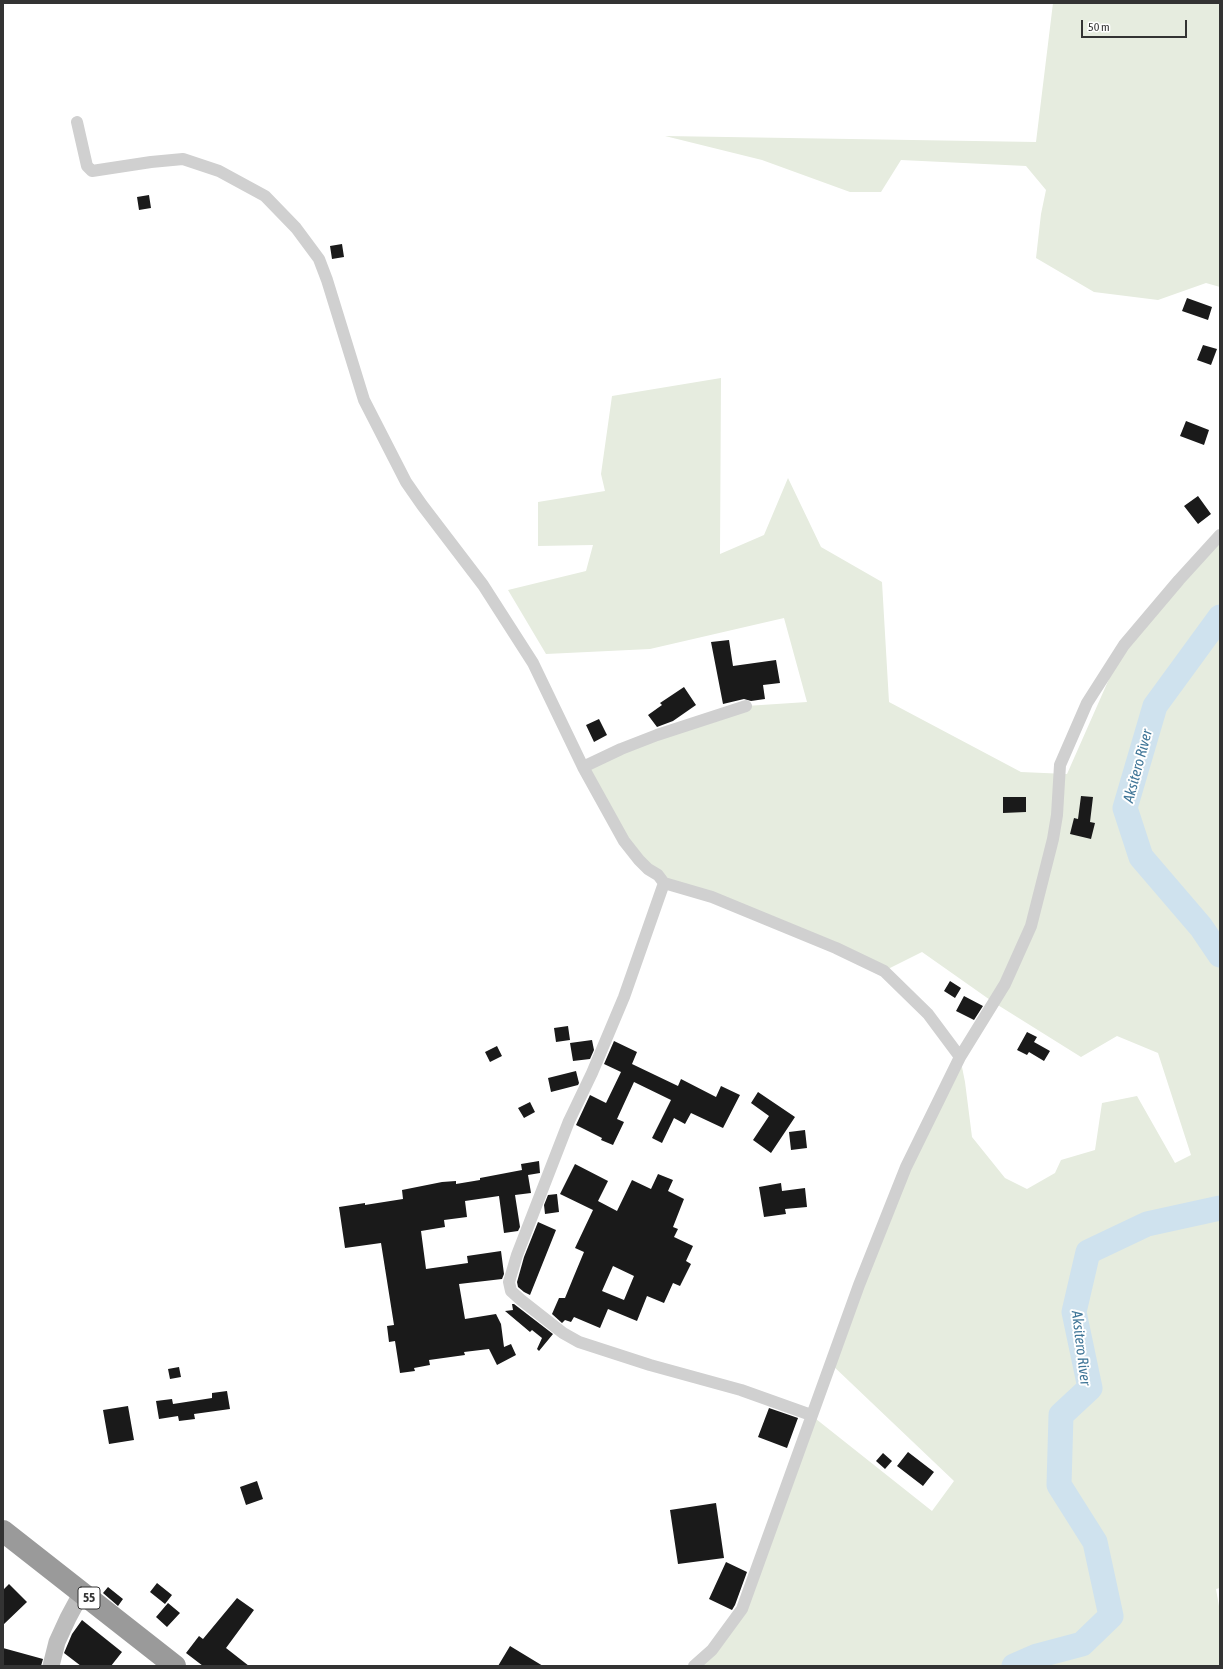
<!DOCTYPE html>
<html>
<head>
<meta charset="utf-8">
<style>
	body { margin:0 }
	#map { position:relative; width:1223px; height:1669px; overflow:hidden; background:#fff; font-family:"Asap Condensed",sans-serif }
	canvas { display:block }
	.frame { position:absolute; inset:0; border:4px solid #333; pointer-events:none }
	.scale { position:absolute; left:1081px; top:20px; width:106px; height:18px; box-sizing:border-box; border:2px solid #333; border-top:0; padding-left:5px; font-size:12px; line-height:14px; white-space:nowrap; color:#333; -webkit-text-stroke:3px #fff; paint-order:stroke }
</style>
</head>
<body>
<div id="map">
<canvas width="1223" height="1669"></canvas>
<div class="frame"></div>
<div class="scale">50 m</div>
</div>
<script>
const ctx = document.querySelector('canvas').getContext('2d');
ctx.lineJoin = 'round';
function fillPath(path, color) { ctx.fillStyle = color; ctx.fill(path, 'evenodd'); }
const toPath = rows => new Path2D(rows.map(r => 'M' + r).join(''));
function strokePath(path, color, width, dash) { ctx.strokeStyle = color; ctx.lineWidth = width; ctx.lineCap = dash ? 'butt' : 'round'; ctx.setLineDash(dash || []); ctx.stroke(path); }
function drawText(font, color, halo, rows, align = 'center') {
  ctx.font = font + ' "Asap Condensed",sans-serif'; ctx.lineWidth = 4; ctx.setLineDash([]); ctx.textBaseline = 'middle'; ctx.strokeStyle = halo; ctx.fillStyle = color; for (const [text, x, y, turn = 0] of rows) {
    ctx.save(); ctx.translate(x, y); ctx.rotate((+turn || 0) * Math.PI / 180); ctx.textAlign = isNaN(turn) ? turn : align; if (halo) ctx.strokeText(text, 0, 0); ctx.fillText(text, 0, 0); ctx.restore();
  }
}
const green = toPath([
	[1053,3,1220,3,1220,287,1206,283,1158,300,1094,292,1036,258,1041,214,1046,190,1026,166,901,160,881,192,850,192,762,160,665,136,1036,142],
	[721,378,720,554,764,535,788,478,821,547,882,582,889,702,1021,772,1067,774,1124,645,1220,535,1220,1588,1216,1589,1220,1612,1220,1666,693,1666,742,1609,811,1415,932,1511,954,1481,830,1363,906,1167,960,1057,965,1082,972,1137,1005,1178,1027,1189,1055,1173,1061,1160,1095,1150,1102,1103,1137,1096,1175,1163,1191,1155,1158,1053,1117,1036,1081,1057,993,1002,922,952,884,971,658,875,624,841,583,767,746,706,807,702,784,618,650,649,546,654,508,590,586,571,593,545,538,546,538,502,605,491,601,474,612,396]
]);
const river = toPath([
	[1220,617,1155,706,1125,808,1141,857,1201,927,1220,955],
	[1014,1666,1037,1656,1082,1644,1111,1616,1095,1542,1059,1485,1061,1415,1090,1388,1074,1312,1088,1252,1147,1224,1220,1208]
]);
const building = toPath([
	[149,195,151,208,139,210,137,197],
	[342,244,344,257,332,259,330,246],
	[1187,298,1212,307,1208,320,1182,311],
	[1203,345,1217,349,1211,365,1197,360],
	[1186,421,1209,430,1204,445,1180,436],
	[1198,496,1211,514,1198,524,1184,506],
	[729,640,733,666,776,660,780,683,763,685,765,699,751,701,744,699,723,704,711,642],
	[684,687,696,705,673,721,657,727,648,715,662,705,660,703],
	[599,719,607,735,594,742,586,725],
	[1081,796,1093,797,1090,822,1095,823,1091,839,1070,834,1074,818,1078,819],
	[1003,797,1026,797,1026,812,1003,813],
	[950,981,961,988,955,998,944,991],
	[964,996,983,1006,974,1020,956,1011],
	[568,1026,570,1040,556,1042,554,1028],
	[1027,1032,1037,1037,1034,1042,1050,1051,1044,1061,1029,1052,1027,1055,1017,1050],
	[592,1040,594,1050,590,1059,573,1061,570,1043],
	[614,1041,637,1052,632,1064,678,1086,681,1079,716,1097,721,1086,740,1095,723,1128,691,1113,685,1124,674,1118,662,1143,652,1138,671,1100,634,1082,617,1119,624,1122,613,1145,601,1140,602,1138,576,1125,590,1095,606,1103,621,1072,604,1064],
	[497,1046,502,1056,490,1062,485,1052],
	[576,1071,579,1083,578,1085,551,1092,548,1078],
	[758,1092,795,1117,771,1153,753,1140,769,1116,751,1103],
	[530,1102,535,1112,524,1118,518,1108],
	[805,1130,807,1148,791,1150,789,1132],
	[539,1161,540,1173,528,1175,531,1193,515,1195,520,1227,518,1231,504,1233,499,1196,465,1201,467,1217,444,1220,445,1227,421,1231,426,1269,468,1263,467,1256,501,1251,504,1274,502,1279,459,1284,465,1319,496,1314,501,1324,504,1347,511,1344,516,1355,497,1365,489,1349,464,1352,465,1355,429,1360,430,1365,414,1368,415,1371,400,1373,395,1341,389,1342,387,1326,394,1325,381,1243,345,1248,339,1207,365,1203,365,1205,403,1199,402,1190,442,1182,456,1181,456,1184,480,1180,480,1178,522,1170,521,1164],
	[575,1164,608,1181,598,1201,617,1211,632,1180,651,1189,658,1174,673,1180,668,1191,684,1199,673,1227,678,1229,674,1237,693,1246,686,1261,691,1264,680,1286,673,1283,664,1303,647,1296,637,1321,608,1309,600,1328,574,1317,571,1322,565,1320,562,1323,552,1314,559,1298,565,1298,574,1276,584,1252,575,1248,593,1210,560,1194],
	[613,1266,634,1276,624,1300,602,1291],
	[781,1183,782,1191,805,1188,807,1207,785,1209,786,1214,764,1217,759,1187],
	[557,1194,559,1212,545,1214,544,1205,548,1195],
	[538,1222,556,1230,530,1295,524,1292,518,1287,517,1282,524,1257],
	[512,1304,514,1304,553,1334,539,1351,537,1349,542,1338,532,1330,530,1332,505,1311,513,1310],
	[179,1367,181,1377,170,1379,168,1369],
	[227,1391,230,1409,194,1414,195,1419,179,1421,178,1416,159,1419,156,1401,172,1399,173,1404,212,1398,212,1393],
	[128,1406,134,1440,109,1444,103,1410],
	[769,1408,798,1418,787,1448,758,1437],
	[908,1452,934,1472,923,1486,897,1466],
	[883,1453,892,1461,885,1469,876,1461],
	[257,1481,263,1499,246,1505,240,1487],
	[716,1503,724,1558,678,1564,670,1510],
	[726,1562,747,1572,735,1605,732,1610,709,1599],
	[157,1583,172,1595,165,1604,150,1592],
	[9,1584,27,1602,3,1625,3,1590],
	[108,1587,123,1599,118,1606,103,1593],
	[237,1598,254,1610,226,1648,249,1666,203,1666,186,1653,199,1636,203,1639],
	[168,1603,180,1613,167,1627,156,1617],
	[82,1620,122,1652,111,1666,81,1666,64,1653,72,1634],
	[510,1646,543,1666,498,1666],
	[3,1648,43,1659,41,1666,3,1666]
]);
const street = toPath([
	[77,122,87,166,92,171,151,162,183,159,219,171,265,196,296,228,319,259,327,280,364,400,406,482,422,505,483,585,533,663,583,767,624,841,639,860,648,869,658,875,664,883],
	[583,767,621,749,657,735,746,706],
	[811,1415,741,1390,650,1365,579,1342,563,1333,521,1300,511,1291,509,1282,517,1255,569,1121,592,1073,624,997,664,883,712,897,836,948,884,971,928,1014,960,1057],
	[694,1666,712,1650,742,1609,859,1285,906,1167,960,1057,1005,984,1031,926,1053,839,1057,815,1060,765,1087,703,1124,645,1179,580,1220,535]
]);
const secondary = toPath([
	[51,1666,57,1642,68,1618,82,1592]
]);
const highway = toPath([
	[3,1531,175,1666]
]);
const shields = [
	[89,1598,22]
];
const shieldNames = [
	["55",89,1598]
];
const waterNames = [
	["Aksitero River",1138,766,-75],
	["Aksitero River",1081,1348,83]
];
fillPath(green, '#e6ecdf');
strokePath(river, '#cfe2ee', 25);
fillPath(building, '#1a1a1a');
strokePath(street, '#d0d0d0', 12);
strokePath(secondary, '#bdbdbd', 17);
strokePath(highway, '#9a9a9a', 22);
for (const [x, y, w] of shields) { const box = new Path2D(); box.roundRect(x - w / 2, y - 11, w, 22, 3); ctx.fillStyle = '#fff'; ctx.fill(box); strokePath(box, '#333', 1); }
drawText('bold 13px', '#333', null, shieldNames);
drawText('italic 15px', '#3f7597', '#fff', waterNames);
</script>
</body>
</html>
